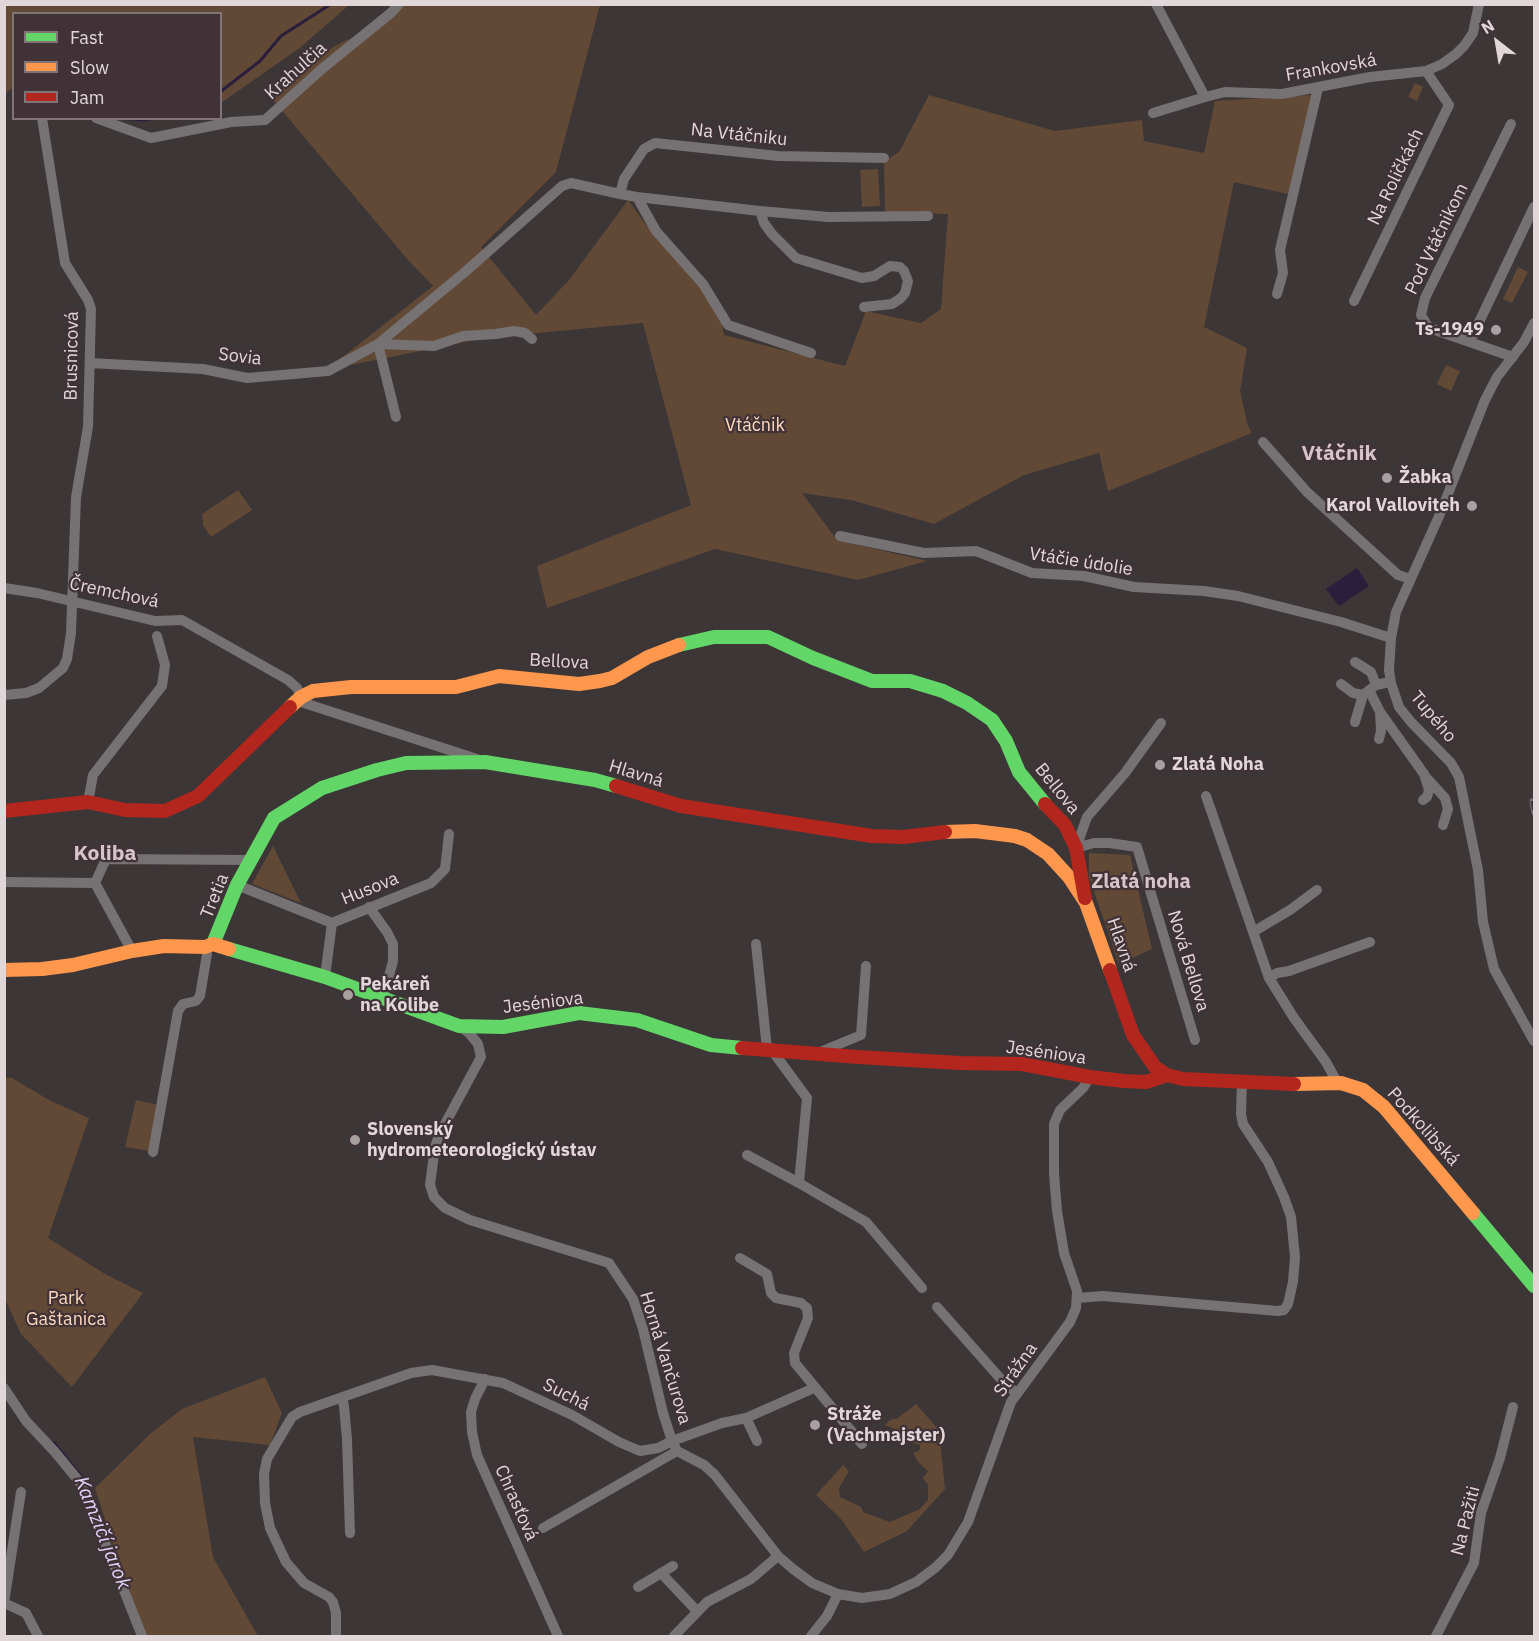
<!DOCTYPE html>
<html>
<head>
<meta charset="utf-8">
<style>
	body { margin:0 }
	#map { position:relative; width:1539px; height:1641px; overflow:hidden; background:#3c3637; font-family:"IBM Plex Sans",sans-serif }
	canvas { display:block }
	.frame { position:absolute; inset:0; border:6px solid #e1d7d9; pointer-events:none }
	.legend { position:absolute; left:12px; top:12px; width:210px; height:108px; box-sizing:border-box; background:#403236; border:2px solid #807477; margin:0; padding:8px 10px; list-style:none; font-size:18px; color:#e1d7d9 }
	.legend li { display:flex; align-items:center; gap:12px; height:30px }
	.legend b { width:30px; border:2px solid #807477 }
	.north { position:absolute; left:1467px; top:12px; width:60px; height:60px; -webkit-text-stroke:4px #403236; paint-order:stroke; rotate:329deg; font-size:16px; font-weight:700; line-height:24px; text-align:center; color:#e1d7d9 }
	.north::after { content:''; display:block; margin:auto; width:21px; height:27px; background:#e1d7d9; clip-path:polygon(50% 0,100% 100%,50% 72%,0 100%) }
</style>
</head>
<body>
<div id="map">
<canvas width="1539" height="1641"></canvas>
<div class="frame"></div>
<ul class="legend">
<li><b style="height:8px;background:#63d668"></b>Fast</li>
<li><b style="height:8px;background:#ff974d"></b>Slow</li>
<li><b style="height:8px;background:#b3261e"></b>Jam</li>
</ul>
<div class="north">N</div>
</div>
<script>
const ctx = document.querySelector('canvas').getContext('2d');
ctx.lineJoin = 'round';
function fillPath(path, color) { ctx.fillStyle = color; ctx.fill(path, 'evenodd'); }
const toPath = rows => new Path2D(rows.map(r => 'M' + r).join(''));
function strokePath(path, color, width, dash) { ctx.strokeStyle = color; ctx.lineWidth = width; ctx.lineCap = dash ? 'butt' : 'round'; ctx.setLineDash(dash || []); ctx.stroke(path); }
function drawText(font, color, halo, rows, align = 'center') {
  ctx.font = font + ' "IBM Plex Sans",sans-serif'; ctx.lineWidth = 4.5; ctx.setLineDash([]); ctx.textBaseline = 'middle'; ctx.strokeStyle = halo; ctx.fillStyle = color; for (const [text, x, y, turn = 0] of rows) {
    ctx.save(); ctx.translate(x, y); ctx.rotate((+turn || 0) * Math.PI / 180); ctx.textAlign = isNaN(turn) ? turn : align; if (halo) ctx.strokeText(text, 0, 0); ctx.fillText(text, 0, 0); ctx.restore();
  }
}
const green = toPath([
	[5,4,349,4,349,5,301,47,221,103,220,14,14,14,13,88,5,93],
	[391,5,600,5,556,172,481,247,536,315,569,280,628,200,653,234,690,272,720,315,724,335,845,366,866,311,921,323,941,309,948,214,885,213,884,162,899,152,929,95,1055,131,1142,120,1144,141,1204,153,1215,101,1312,95,1288,194,1234,182,1204,327,1247,348,1240,391,1248,426,1252,433,1108,491,1099,453,1024,475,934,524,851,500,802,493,837,540,927,561,858,580,715,549,547,608,537,566,691,505,643,323,485,338,326,370,433,286,408,260,273,100,296,73,313,59,346,40,373,33],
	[1415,83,1423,87,1417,101,1408,97],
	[878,169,880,206,862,207,860,170],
	[1518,267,1528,272,1512,303,1503,299],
	[1446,365,1460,371,1451,391,1437,384],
	[238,490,252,510,211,537,203,525,202,514],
	[273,846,301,903,252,884],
	[1089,853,1130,855,1152,949,1119,964,1089,877],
	[5,1078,12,1078,49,1100,89,1118,48,1238,105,1274,143,1293,72,1387,21,1334,5,1299],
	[136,1100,158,1105,149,1151,125,1147],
	[265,1377,282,1413,270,1445,193,1437,213,1557,258,1636,146,1636,120,1566,95,1488,150,1434,182,1409],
	[916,1404,939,1430,945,1489,907,1531,864,1552,841,1519,816,1495,843,1465,849,1471,839,1488,840,1497,861,1507,863,1512,890,1522,920,1509,928,1500,928,1485,923,1478,928,1471,918,1462,913,1453,920,1450,920,1445,913,1443,906,1434,885,1425,890,1420,898,1418]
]);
const water = toPath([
	[1357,568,1369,586,1339,606,1326,589]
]);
const stream = toPath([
	[220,92,260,61,281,36,331,4],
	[120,118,144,120,154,118],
	[54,1443,85,1481,88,1488]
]);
const street = toPath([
	[1156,4,1205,97],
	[1153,113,1205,97,1225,92,1282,94,1370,77,1426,71,1442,64,1456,54,1464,46,1473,33,1479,4],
	[96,118,151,138,231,122,265,120,323,68,392,12,399,4],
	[1511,124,1425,298,1421,315,1429,328,1513,357],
	[637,197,620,194,624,179,644,149,655,143,778,156,884,158],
	[760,211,828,217,928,216],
	[1277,294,1283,273,1280,250,1318,88],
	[1354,301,1449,105,1426,71],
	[1534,323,1524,342,1497,377,1485,400,1440,514,1396,612,1391,638,1389,670,1391,683,1399,707,1411,722,1451,763,1459,777,1478,870,1483,922,1494,969,1534,1041],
	[1470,341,1534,207],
	[378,344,434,346,463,336,496,334,514,331,525,333,532,339],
	[378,344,396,417],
	[811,353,728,325,703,284,656,231,637,197,760,211,764,223,772,234,796,258,862,278,874,276,890,266,900,267,904,271,908,281,905,293,901,298,892,304,864,307],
	[90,363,203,369,247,378,328,371,378,344,465,272,562,186,571,183,620,194],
	[1263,442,1307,492,1398,575,1411,579],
	[840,536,924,553,976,551,1032,573,1084,576,1134,587,1204,591,1238,596,1341,622,1391,638],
	[4,588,37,593,155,621,182,620,288,680,297,688,304,703,477,759],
	[1355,662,1371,672,1376,685],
	[1341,684,1353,693,1363,695],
	[1369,690,1380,712,1424,774,1429,790,1427,797,1423,800],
	[4,695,26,693,39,688,63,668,67,659,71,633,76,497,88,427,91,309,88,300,65,263,42,118],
	[1355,722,1363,695,1376,685,1385,683],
	[1379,739,1381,731,1380,712],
	[1426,777,1445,798,1448,809,1443,825],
	[1206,796,1269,978,1294,1018,1326,1062,1337,1082],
	[88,802,93,775,162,686,165,665,157,636],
	[1076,848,1094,843,1109,843,1137,847,1195,1040],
	[1076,848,1087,817,1125,773,1161,723],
	[4,882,95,883,106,859,250,860],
	[95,883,132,951],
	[237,885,332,923,431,883,445,869,449,834],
	[369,907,387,932,393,944,393,961,383,998],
	[1253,932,1290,910,1317,890],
	[756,944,767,1049],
	[325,977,332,923],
	[1269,978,1277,973,1289,971,1370,942],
	[459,1026,469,1033,478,1044,481,1057,439,1135,435,1147,430,1185,434,1197,445,1208,470,1220,609,1263,633,1299,643,1329,663,1413,672,1441,677,1451,704,1465,715,1475,778,1556,793,1569,812,1583,838,1594],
	[771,1049,807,1098,799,1183,866,1222,922,1288],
	[820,1052,861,1035,866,966],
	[153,1152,178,1011,183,1004,196,1001,200,996,207,954,205,947],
	[747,1155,799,1183],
	[740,1258,767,1274,771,1293,776,1298,801,1303,807,1308,808,1318,794,1353,795,1363,862,1444],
	[1077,1298,1103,1296,1278,1311,1284,1310,1288,1304,1293,1282,1295,1257,1291,1217,1284,1197,1268,1162,1243,1124,1241,1114,1242,1082],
	[937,1307,1007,1386,1017,1393],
	[485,1379,475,1399,471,1412,472,1432,477,1455,558,1636],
	[4,1388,26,1421,55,1452,78,1480,85,1492,142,1636],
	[342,1398,344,1406,347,1439,350,1533],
	[746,1418,814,1388],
	[543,1528,677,1451],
	[661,1573,697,1611],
	[638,1587,673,1566],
	[4,1603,21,1492],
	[4,1603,26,1613,38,1636],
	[336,1636,336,1613,333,1602,329,1597,304,1583,286,1562,270,1528,265,1503,264,1474,267,1459,292,1417,300,1412,411,1373,432,1370,503,1383,572,1415,619,1442,640,1451,658,1448,672,1441,722,1423,746,1418,757,1441],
	[674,1636,707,1602,751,1579,778,1556],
	[811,1636,827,1616,838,1594,862,1598,890,1594,916,1582,935,1568,948,1555,968,1522,1011,1402,1070,1322,1076,1308,1077,1291,1064,1253,1057,1211,1054,1174,1054,1124,1060,1110,1083,1088,1090,1077],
	[1436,1636,1474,1563,1481,1513,1500,1458,1513,1407]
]);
const fast = toPath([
	[679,645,714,637,768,637,813,658,872,681,910,681,943,691,967,703,992,720,1006,741,1019,772,1045,804],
	[213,944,237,885,274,818,322,788,377,770,406,763,485,762,595,780,616,786],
	[229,949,325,977,459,1026,503,1027,579,1013,637,1020,711,1045,742,1048],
	[1473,1213,1534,1286]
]);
const slow = toPath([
	[290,707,301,697,313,691,351,687,456,687,499,676,579,684,600,681,612,678,648,657,679,645],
	[945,832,975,831,1015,836,1027,840,1048,854,1069,877,1086,903,1110,970],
	[4,970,42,969,73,965,132,951,164,946,205,947,213,944,229,949],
	[1294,1084,1341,1083,1363,1090,1384,1107,1473,1213]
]);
const jam = toPath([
	[616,786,681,806,872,836,903,837,945,832],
	[1045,804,1065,825,1076,848,1085,898],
	[4,811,88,802,125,810,165,811,198,796,290,707],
	[1110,970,1133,1035,1155,1067,1167,1075,1183,1079,1294,1084],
	[742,1048,858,1057,960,1063,1022,1064,1090,1077,1124,1081,1146,1082,1167,1075]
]);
const rail = toPath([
	[1532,801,1534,813]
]);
const markers = [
	[1496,330,6,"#a79fa0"],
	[1387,478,6,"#a79fa0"],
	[1472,506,6,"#a79fa0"],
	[1160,765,6,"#a79fa0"],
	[348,995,6,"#a79fa0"],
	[355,1140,6,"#a79fa0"],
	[815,1425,6,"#a79fa0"]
];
const streetNames = [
	["Frankovská",1331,68,-10],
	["Krahulčia",296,71,-42],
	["Na Vtáčniku",739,135,6],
	["Na Roličkách",1396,177,-64],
	["Pod Vtáčnikom",1437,239,-64],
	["Brusnicová",72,356,-89],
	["Sovia",240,357,7],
	["Vtáčie údolie",1081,562,9],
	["Čremchová",114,593,12],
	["Bellova",559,662,3],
	["Tupého",1433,717,50],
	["Hlavná",636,774,17],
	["Bellova",1057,789,51],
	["Husova",370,889,-22],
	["Tretia",215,896,-68],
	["Hlavná",1121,945,71],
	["Nová Bellova",1188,961,73],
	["Jeséniova",543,1003,-7],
	["Jeséniova",1046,1053,8],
	["Podkolibská",1423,1127,48],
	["Horná Vančurova",665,1358,73],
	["Strážna",1016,1370,-55],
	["Suchá",566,1395,27],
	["Chrasťová",516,1503,66],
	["Na Pažiti",1466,1521,-76]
];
const poiNames = [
	["Ts-1949",1484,330,"right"],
	["Žabka",1399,478],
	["Karol Valloviteh",1460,506,"right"],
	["Zlatá Noha",1172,765],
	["Pekáreň",360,985],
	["na Kolibe",360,1006],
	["Slovenský",367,1130],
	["hydrometeorologický ústav",367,1151],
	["Stráže",827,1415],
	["(Vachmajster)",827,1436]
];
const parkNames = [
	["Vtáčnik",755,426],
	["Park",66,1299],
	["Gaštanica",66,1320]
];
const neighbourhoodNames = [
	["Zlatá noha",1141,882]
];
const waterNames = [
	["Kamzičí jarok",102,1533,68]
];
const quarterNames = [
	["Vtáčnik",1339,454],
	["Koliba",105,854]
];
fillPath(green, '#624936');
fillPath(water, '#2b1d3c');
strokePath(stream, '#2b1d3c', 3);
strokePath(street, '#767172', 10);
strokePath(fast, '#63d668', 14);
strokePath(slow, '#ff974d', 14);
strokePath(jam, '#b3261e', 14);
strokePath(rail, '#736e6f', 5);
strokePath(rail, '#403236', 3, [9]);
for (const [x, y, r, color] of markers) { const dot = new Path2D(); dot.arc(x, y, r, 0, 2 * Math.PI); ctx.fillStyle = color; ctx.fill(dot); strokePath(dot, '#403236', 2); }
drawText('18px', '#e1d7d9', '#403236', streetNames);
drawText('bold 18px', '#e1d7d9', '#403236', poiNames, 'left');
drawText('18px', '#fed9be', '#403236', parkNames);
drawText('bold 20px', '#d7c4c9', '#403236', neighbourhoodNames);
drawText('italic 20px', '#e1d4fb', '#403236', waterNames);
drawText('bold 21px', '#d7c4c9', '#403236', quarterNames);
</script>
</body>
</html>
